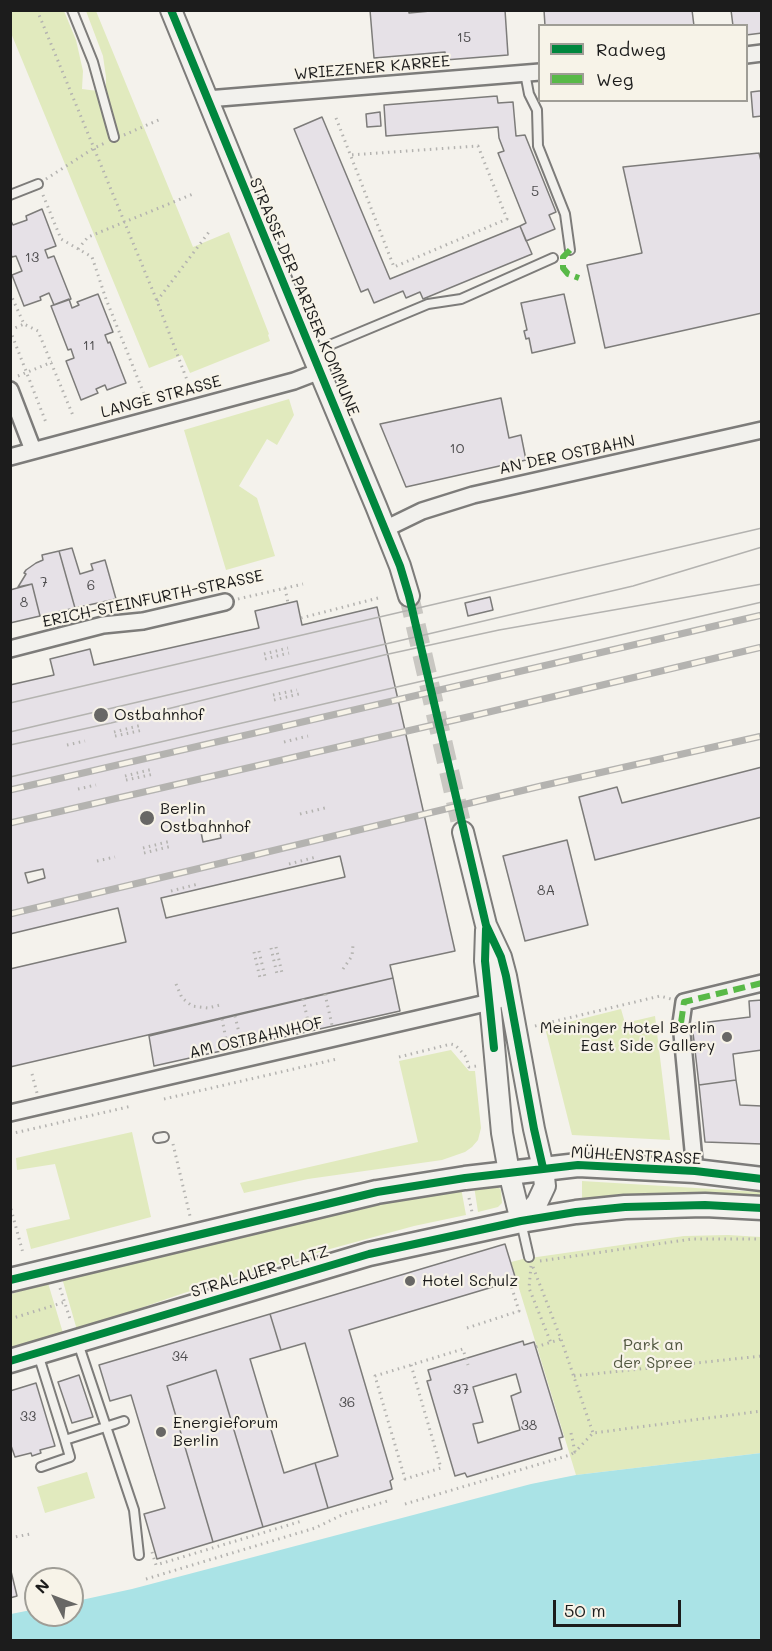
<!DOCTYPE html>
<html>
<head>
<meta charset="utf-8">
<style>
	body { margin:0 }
	#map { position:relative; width:772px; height:1651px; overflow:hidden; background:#f4f2ec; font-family:Mali,sans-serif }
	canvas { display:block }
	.frame { position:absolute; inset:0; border:12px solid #1c1c1c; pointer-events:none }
	.legend { position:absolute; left:538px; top:24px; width:210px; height:78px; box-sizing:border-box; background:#f7f3e8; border:2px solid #9f9d96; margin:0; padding:8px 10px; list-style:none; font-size:18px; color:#1c1c1c }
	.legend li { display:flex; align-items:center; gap:12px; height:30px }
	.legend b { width:30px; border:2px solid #9f9d96 }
	.north { position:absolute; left:24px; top:1567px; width:60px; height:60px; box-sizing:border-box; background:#f7f3e8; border:2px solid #9f9d96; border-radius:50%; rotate:312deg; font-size:16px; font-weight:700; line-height:24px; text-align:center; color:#1c1c1c }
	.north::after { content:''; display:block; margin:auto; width:21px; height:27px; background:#686765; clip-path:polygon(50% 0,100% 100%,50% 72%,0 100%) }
	.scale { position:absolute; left:553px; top:1600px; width:128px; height:27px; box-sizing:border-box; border:3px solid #1c1c1c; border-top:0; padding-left:8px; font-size:18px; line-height:21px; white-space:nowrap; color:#1c1c1c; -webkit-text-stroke:4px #f7f3e8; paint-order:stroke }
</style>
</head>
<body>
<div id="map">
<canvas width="772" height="1651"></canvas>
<div class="frame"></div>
<ul class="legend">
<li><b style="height:8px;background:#00873e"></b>Radweg</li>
<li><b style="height:8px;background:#58b947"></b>Weg</li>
</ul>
<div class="north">N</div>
<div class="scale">50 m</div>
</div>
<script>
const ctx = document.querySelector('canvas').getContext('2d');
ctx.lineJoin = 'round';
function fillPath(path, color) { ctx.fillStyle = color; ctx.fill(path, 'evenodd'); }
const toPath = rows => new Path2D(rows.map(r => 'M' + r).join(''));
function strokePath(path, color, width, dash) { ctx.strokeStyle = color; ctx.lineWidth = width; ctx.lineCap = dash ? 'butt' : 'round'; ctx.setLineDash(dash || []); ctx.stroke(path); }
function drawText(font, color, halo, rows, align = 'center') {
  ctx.font = font + ' Mali,sans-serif'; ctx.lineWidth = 4.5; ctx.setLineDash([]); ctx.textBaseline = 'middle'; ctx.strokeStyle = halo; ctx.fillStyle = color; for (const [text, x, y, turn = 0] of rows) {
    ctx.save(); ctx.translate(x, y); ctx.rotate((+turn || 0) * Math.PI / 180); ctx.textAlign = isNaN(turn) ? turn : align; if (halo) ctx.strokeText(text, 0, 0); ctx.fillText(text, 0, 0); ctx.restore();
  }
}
const green = toPath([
	[10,11,64,11,76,40,83,71,82,89,106,92,106,77,103,56,86,11,96,11,193,247,229,232,269,334,268,335,270,341,190,373,182,355,149,368,11,33],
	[289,399,294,415,277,445,267,439,239,486,257,498,275,556,226,570,184,430],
	[621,1009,625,1023,655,1016,670,1140,572,1135,545,1028],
	[451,1050,469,1071,475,1071,481,1128,478,1140,472,1147,465,1152,442,1160,308,1179,244,1193,240,1183,418,1142,399,1061],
	[132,1132,151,1217,31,1249,26,1229,70,1219,55,1164,17,1170,16,1158],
	[582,1181,761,1192,761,1200,582,1203],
	[474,1186,497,1186,501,1190,502,1203,498,1207,478,1212],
	[461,1188,466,1215,414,1226,330,1249,184,1293,77,1330,62,1278,409,1196],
	[728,1235,761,1237,761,1453,576,1475,511,1262,523,1259,684,1236],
	[48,1283,63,1333,11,1348,11,1294],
	[87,1472,95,1498,45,1513,37,1487]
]);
const water = toPath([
	[761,1453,761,1640,11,1640,11,1614,36,1609,36,1615,72,1615,72,1602,132,1589,531,1484,576,1475]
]);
const building = toPath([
	[370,10,409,10,409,13,441,10,505,10,508,55,445,60,445,52,374,58,370,10],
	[544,10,692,10,694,26,545,26,544,10],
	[731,10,762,10,762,33,746,35,746,26,733,26,731,10],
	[759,91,762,91,762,116,753,117,751,92,759,91],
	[497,96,498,103,513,102,516,136,525,135,556,212,549,215,555,229,526,241,520,226,526,223,498,153,504,151,499,138,498,127,386,136,384,105,497,96],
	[380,112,381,126,367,127,366,114,380,112],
	[322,117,390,279,520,226,532,254,423,299,420,292,406,298,403,291,374,303,368,289,361,292,294,129,322,117],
	[759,153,762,165,762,313,605,348,587,265,642,253,623,167,759,153],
	[42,209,56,246,45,250,48,258,54,256,71,299,54,305,49,293,40,297,41,300,24,306,12,275,22,271,16,256,12,257,10,252,10,219,13,225,27,220,26,216,42,209],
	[98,294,113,332,105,335,108,343,110,342,126,383,107,390,105,385,96,389,98,393,81,400,66,361,74,358,71,349,68,350,51,306,69,299,72,308,79,305,77,302,98,294],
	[564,294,575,343,532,353,529,338,526,339,524,331,527,330,521,303,564,294],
	[501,398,509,438,521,435,526,460,406,487,380,424,501,398],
	[72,548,80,574,93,570,91,564,105,560,116,599,75,608,59,551,72,548],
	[59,551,75,608,40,616,32,584,18,587,26,574,24,573,26,570,36,563,43,560,42,555,59,551],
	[32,584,40,616,10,623,10,590,32,584],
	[490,597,493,610,468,616,465,603,490,597],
	[297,601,302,625,377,607,455,951,390,965,393,978,10,1067,10,969,126,942,118,908,10,934,10,685,54,675,50,659,90,649,94,665,259,628,255,611,297,601],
	[340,856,345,877,166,918,161,898,340,856],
	[762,767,762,817,595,860,579,797,617,787,622,803,762,767],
	[219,828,221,838,203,842,201,832,219,828],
	[567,840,588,925,525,941,503,856,567,840],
	[43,869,45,878,28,883,25,873,43,869],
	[393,978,400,1011,154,1066,149,1036,393,978],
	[762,1000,762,1050,733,1054,736,1080,699,1085,692,1024,750,1017,749,1001,762,1000],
	[736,1080,740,1105,762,1106,762,1144,705,1142,699,1085,736,1080],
	[505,1244,516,1280,349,1330,393,1479,390,1481,392,1489,328,1508,315,1463,338,1456,305,1343,281,1350,270,1314,505,1244],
	[270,1314,281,1350,250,1359,284,1473,315,1463,328,1508,263,1527,216,1370,167,1386,213,1542,157,1559,144,1514,165,1508,131,1395,110,1401,99,1365,270,1314],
	[523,1341,524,1345,534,1342,563,1437,559,1438,562,1449,467,1477,465,1473,455,1476,427,1381,431,1380,428,1370,523,1341],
	[516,1374,521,1392,511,1396,520,1430,478,1443,473,1424,483,1422,473,1387,516,1374],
	[216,1370,263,1527,213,1542,167,1386,216,1370],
	[79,1375,93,1417,72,1423,58,1382,79,1375],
	[36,1383,55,1446,40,1450,41,1453,32,1456,31,1453,15,1457,10,1443,10,1391,36,1383],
	[10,1567,17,1596,10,1598,10,1567]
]);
const tertiaryTunnel = toPath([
	[409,596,463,832]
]);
const path = toPath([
	[37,10,157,301,187,380],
	[336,118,394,267,507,219,478,146,350,155],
	[124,135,161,119],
	[46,179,94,148,105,143],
	[43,195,61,239,92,257,106,299,144,394],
	[78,249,88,237,193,194],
	[10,293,24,324,38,331,74,418],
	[157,301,209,232],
	[10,330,47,425],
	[10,330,24,324],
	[18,376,52,362],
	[285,588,288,603],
	[238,599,303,584],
	[301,618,382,597],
	[264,654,288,648],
	[265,659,289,653],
	[273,695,297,690],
	[274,700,299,694],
	[114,732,142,725],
	[115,736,143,730],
	[284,742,308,736],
	[67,745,85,741],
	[125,776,153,769],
	[126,780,154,774],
	[78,789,96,785],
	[300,814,325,808],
	[143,848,171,841],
	[144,853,172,846],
	[97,861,115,857],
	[289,864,316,857],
	[171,891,198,884],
	[276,947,282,973],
	[271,948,277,974],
	[259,951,265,977],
	[254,952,260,978],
	[343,969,352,956,353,945],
	[176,984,182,998,192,1006,208,1008,220,1005],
	[325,994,332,1025],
	[303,999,310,1030],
	[235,1016,242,1045],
	[222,1019,228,1049],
	[535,1026,660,996,671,999],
	[399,1057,451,1044,455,1045,460,1050,466,1057,469,1067,477,1066],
	[32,1074,37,1093],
	[164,1099,337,1059],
	[10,1134,132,1106],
	[173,1144,190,1216],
	[469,1198,472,1212],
	[11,1209,23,1253],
	[540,1261,692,1239,762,1239],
	[531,1266,529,1288,551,1343],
	[533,1267,561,1339,593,1433],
	[60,1288,71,1322],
	[10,1319,65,1302],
	[467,1328,519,1311,510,1282],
	[536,1347,561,1339],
	[411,1365,441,1468,405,1479,375,1376,463,1349,468,1365],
	[574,1376,762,1356],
	[571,1433,575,1452,593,1433,762,1411],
	[405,1504,570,1455,575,1452],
	[10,1538,30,1534],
	[152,1552,156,1565,302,1521],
	[146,1579,315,1528,344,1514,391,1500]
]);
const service = toPath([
	[72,10,93,62,114,137],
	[525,73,529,94,537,110,538,146,565,214,570,250],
	[10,195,38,184],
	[313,352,428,304,461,299,553,258],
	[158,1138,164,1137],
	[521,1222,529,1257],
	[78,1343,134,1510,139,1555],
	[38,1354,65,1440,124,1421],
	[41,1467,70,1457,65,1440]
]);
const minor = toPath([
	[746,55,762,53],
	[207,99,540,72],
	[10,390,33,450],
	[10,457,294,381,320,371],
	[385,529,422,511,473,495,762,430],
	[10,649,103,625,143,621,225,602],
	[10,1113,499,1000],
	[695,1171,681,1023,684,1002,762,983]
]);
const tertiary = toPath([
	[171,10,290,301,376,506,400,566,409,596],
	[463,832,486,925,501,957,506,976,534,1129,543,1168,545,1186,537,1203,521,1221],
	[486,930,485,961,490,1002,502,1133,509,1172,521,1221]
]);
const secondary = toPath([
	[10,1280,377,1192,465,1178,578,1165,695,1171,762,1179],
	[10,1361,369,1254,521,1221,576,1212,625,1207,705,1205,762,1208]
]);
const tram = toPath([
	[10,703,762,528],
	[10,732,633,586,762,547],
	[10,745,111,723,384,655,499,630,762,584],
	[10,777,762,602]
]);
const rail = toPath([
	[10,790,762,615],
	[10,823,472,716,762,647],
	[10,914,541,786,762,736]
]);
const quiet = toPath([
	[570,250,563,257,563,268,568,274,579,278],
	[681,1023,684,1002,762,983]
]);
const cycleway = toPath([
	[171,10,400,566,409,596,486,925,501,957,506,976,534,1129,543,1168],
	[486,929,485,961,494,1048],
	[10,1280,377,1192,465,1178,578,1165,695,1171,762,1179],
	[10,1361,369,1254,521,1221,576,1212,625,1207,705,1205,762,1208]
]);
const markers = [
	[101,715,8,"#686765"],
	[147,818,8,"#686765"],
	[727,1037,6,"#686765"],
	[410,1281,6,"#686765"],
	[161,1432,6,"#686765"]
];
const numberNames = [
	["15",464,38],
	["5",535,192],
	["13",32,258],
	["11",89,346],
	["10",457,449],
	["7",44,583],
	["6",91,586],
	["8",24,603],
	["8A",546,891],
	["34",180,1357],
	["37",461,1390],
	["36",347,1403],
	["33",28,1417],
	["38",529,1426]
];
const streetNames = [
	["WRIEZENER KARREE",372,68,-5],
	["STRASSE DER PARISER KOMMUNE",304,297,67],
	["LANGE STRASSE",161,397,-15],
	["AN DER OSTBAHN",567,455,-12],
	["ERICH-STEINFURTH-STRASSE",153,599,-12],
	["AM OSTBAHNHOF",256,1038,-13],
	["MÜHLENSTRASSE",636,1156,3],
	["STRALAUER PLATZ",260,1272,-17]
];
const poiNames = [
	["Ostbahnhof",114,715],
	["Berlin",160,809],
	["Ostbahnhof",160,827],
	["Meininger Hotel Berlin",715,1028,"right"],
	["East Side Gallery",715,1046,"right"],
	["Hotel Schulz",422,1281],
	["Energieforum",173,1423],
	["Berlin",173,1441]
];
const parkNames = [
	["Park an",653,1345],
	["der Spree",653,1363]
];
fillPath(green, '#e1eabe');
fillPath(water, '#aae3e6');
fillPath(building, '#e6e1e7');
strokePath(building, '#7d7c7a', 1.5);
strokePath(tertiaryTunnel, '#c9c7c2', 20, [20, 10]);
strokePath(service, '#7d7c7a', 12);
strokePath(minor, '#7d7c7a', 20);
strokePath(tertiary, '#7d7c7a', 24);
strokePath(secondary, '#7d7c7a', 27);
strokePath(path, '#b4b3b0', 3, [1.5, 4.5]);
strokePath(service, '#f2f1ed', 8);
strokePath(minor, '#f2f1ed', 15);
strokePath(tertiary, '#f2f1ed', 20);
strokePath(secondary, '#f2f1ed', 22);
strokePath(tram, '#b4b3b0', 1.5);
strokePath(rail, '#b4b3b0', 7);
strokePath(rail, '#f7f3e8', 4.5, [14]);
strokePath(quiet, '#58b947', 6, [12, 6]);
strokePath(cycleway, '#00873e', 8);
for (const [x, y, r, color] of markers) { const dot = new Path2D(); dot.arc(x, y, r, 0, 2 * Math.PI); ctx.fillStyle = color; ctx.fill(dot); strokePath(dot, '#f7f3e8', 2); }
drawText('14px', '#4e4d4f', null, numberNames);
drawText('16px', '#1c1c1c', '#f7f3e8', streetNames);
drawText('16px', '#1c1c1c', '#f7f3e8', poiNames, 'left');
drawText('16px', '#525841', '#f7f3e8', parkNames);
</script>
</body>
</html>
